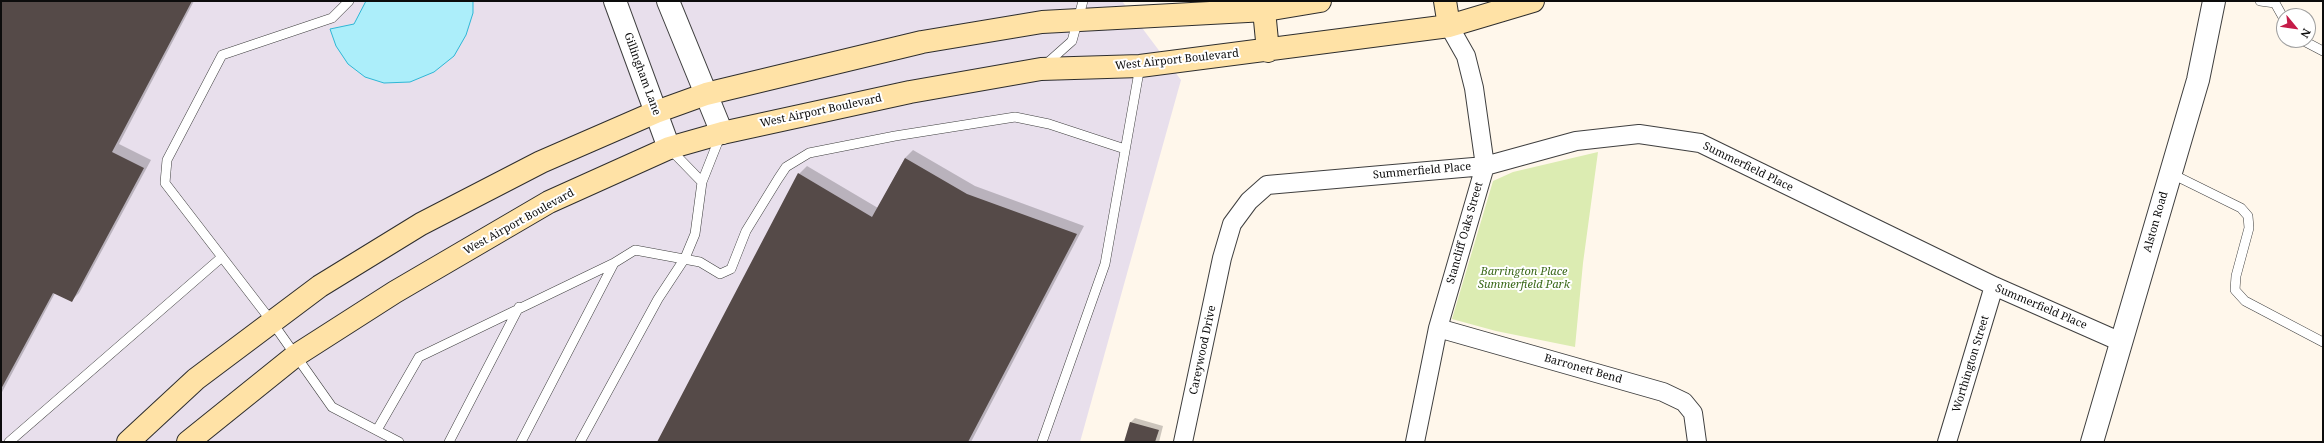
<!DOCTYPE html>
<html>
<head>
<meta charset="utf-8">
<style>
	body { margin:0 }
	#map { position:relative; width:2324px; height:443px; overflow:hidden; background:#fff7eb; font-family:"Noto Serif",serif }
	canvas { display:block }
	.frame { position:absolute; inset:0; border:2px solid #0c0c0c; pointer-events:none }
	.north { position:absolute; left:2276px; top:8px; width:40px; height:40px; box-sizing:border-box; background:#fff; border:1px solid #9e9e9e; border-radius:50%; rotate:119deg; font-size:11px; font-weight:700; line-height:16px; text-align:center; color:#0c0c0c }
	.north::after { content:''; display:block; margin:auto; width:14px; height:18px; background:#c51b48; clip-path:polygon(50% 0,100% 100%,50% 72%,0 100%) }
</style>
</head>
<body>
<div id="map">
<canvas width="2324" height="443"></canvas>
<div class="frame"></div>
<div class="north">N</div>
</div>
<script>
const ctx = document.querySelector('canvas').getContext('2d');
ctx.lineJoin = 'round';
function fillPath(path, color) { ctx.fillStyle = color; ctx.fill(path, 'evenodd'); }
const toPath = rows => new Path2D(rows.map(r => 'M' + r).join(''));
function strokePath(path, color, width, dash) { ctx.strokeStyle = color; ctx.lineWidth = width; ctx.lineCap = dash ? 'butt' : 'round'; ctx.setLineDash(dash || []); ctx.stroke(path); }
function drawText(font, color, halo, rows, align = 'center') {
  ctx.font = font + ' "Noto Serif",serif'; ctx.lineWidth = 4; ctx.setLineDash([]); ctx.textBaseline = 'middle'; ctx.strokeStyle = halo; ctx.fillStyle = color; for (const [text, x, y, turn = 0] of rows) {
    ctx.save(); ctx.translate(x, y); ctx.rotate((+turn || 0) * Math.PI / 180); ctx.textAlign = isNaN(turn) ? turn : align; if (halo) ctx.strokeText(text, 0, 0); ctx.fillText(text, 0, 0); ctx.restore();
  }
}
const industrial = toPath([
	[1,1,1122,1,1181,80,1080,442,1,442]
]);
const green = toPath([
	[1598,152,1583,263,1575,347,1496,331,1452,319,1493,181,1513,172]
]);
const water = toPath([
	[366,1,473,1,473,13,466,35,454,56,434,72,410,82,384,83,365,77,348,64,336,46,330,29,354,24,366,1]
]);
const shadow = toPath([
	[1,1,194,1,119,144,151,160,79,293,71,301,55,293,1,394],
	[913,150,975,186,1084,226,971,442,658,442,799,174,807,166,878,208,905,158],
	[1135,418,1163,426,1159,442,1125,442,1131,422]
]);
const building = toPath([
	[1,1,192,1,112,152,144,168,72,302,53,293,1,389],
	[905,158,967,194,1077,234,968,442,657,442,798,173,872,217],
	[1130,422,1159,430,1155,442,1124,442]
]);
const service = toPath([
	[349,1,332,18,222,55,167,160,165,183,272,322,332,407,399,442],
	[2260,1,2275,3],
	[2275,3,2284,19],
	[2302,40,2323,51],
	[1045,65,1072,41,1083,1],
	[670,149,702,182,721,134],
	[2170,173,2241,208,2248,216,2249,228,2236,276,2235,290,2245,301,2323,342],
	[377,430,419,357,614,263,635,250,700,262,720,274,731,269,746,231,778,179,786,167,809,153,895,136,1015,117,1049,124,1125,149],
	[9,442,222,257],
	[449,442,519,307],
	[521,442,614,263],
	[580,442,658,299,685,258,695,234,702,182],
	[1042,442,1105,264,1140,66]
]);
const minor = toPath([
	[1438,328,1663,392,1684,402,1693,413,1697,442],
	[1183,442,1222,258,1232,224,1249,201,1267,185,1485,166,1576,141,1639,134,1700,143,1994,286,2121,342],
	[1415,442,1438,328,1485,166,1474,88,1466,56,1449,26],
	[1947,442,1994,286]
]);
const tertiary = toPath([
	[615,1,669,148],
	[668,1,722,133],
	[2092,442,2198,80,2214,1]
]);
const secondary = toPath([
	[1445,1,1449,26],
	[1264,10,1268,51],
	[128,442,196,379,320,286,421,224,541,162,656,112,706,94,922,42,1042,22,1266,10,1320,1],
	[188,442,295,356,395,292,549,202,669,148,722,133,910,92,1041,69,1140,66,1449,26,1533,1]
]);
const streetNames = [
	["West Airport Boulevard",1177,60,-6],
	["Gillingham Lane",642,74,70],
	["West Airport Boulevard",821,111,-12],
	["Summerfield Place",1748,167,26],
	["Summerfield Place",1422,171,-5],
	["West Airport Boulevard",519,222,-29],
	["Alston Road",2156,222,-74],
	["Stancliff Oaks Street",1465,233,-74],
	["Summerfield Place",2041,307,23],
	["Careywood Drive",1203,350,-78],
	["Worthington Street",1971,364,-73],
	["Barronett Bend",1583,369,16]
];
const parkNames = [
	["Barrington Place",1524,272],
	["Summerfield Park",1524,285]
];
fillPath(industrial, '#e8dfec');
fillPath(green, '#dcecb2');
fillPath(water, '#aceefa');
strokePath(water, '#2eb7d6', 1);
fillPath(shadow, '#0003');
fillPath(building, '#554a48');
strokePath(service, '#3f3f3f', 10);
strokePath(minor, '#3f3f3f', 20);
strokePath(tertiary, '#3f3f3f', 24);
strokePath(secondary, '#2e2e2e', 24);
strokePath(service, '#fff', 9);
strokePath(minor, '#fff', 18);
strokePath(tertiary, '#fff', 22);
strokePath(secondary, '#ffe2a6', 22);
drawText('11px', '#0c0c0c', '#fff', streetNames);
drawText('italic 11px', '#3a6819', '#fff', parkNames);
</script>
</body>
</html>
